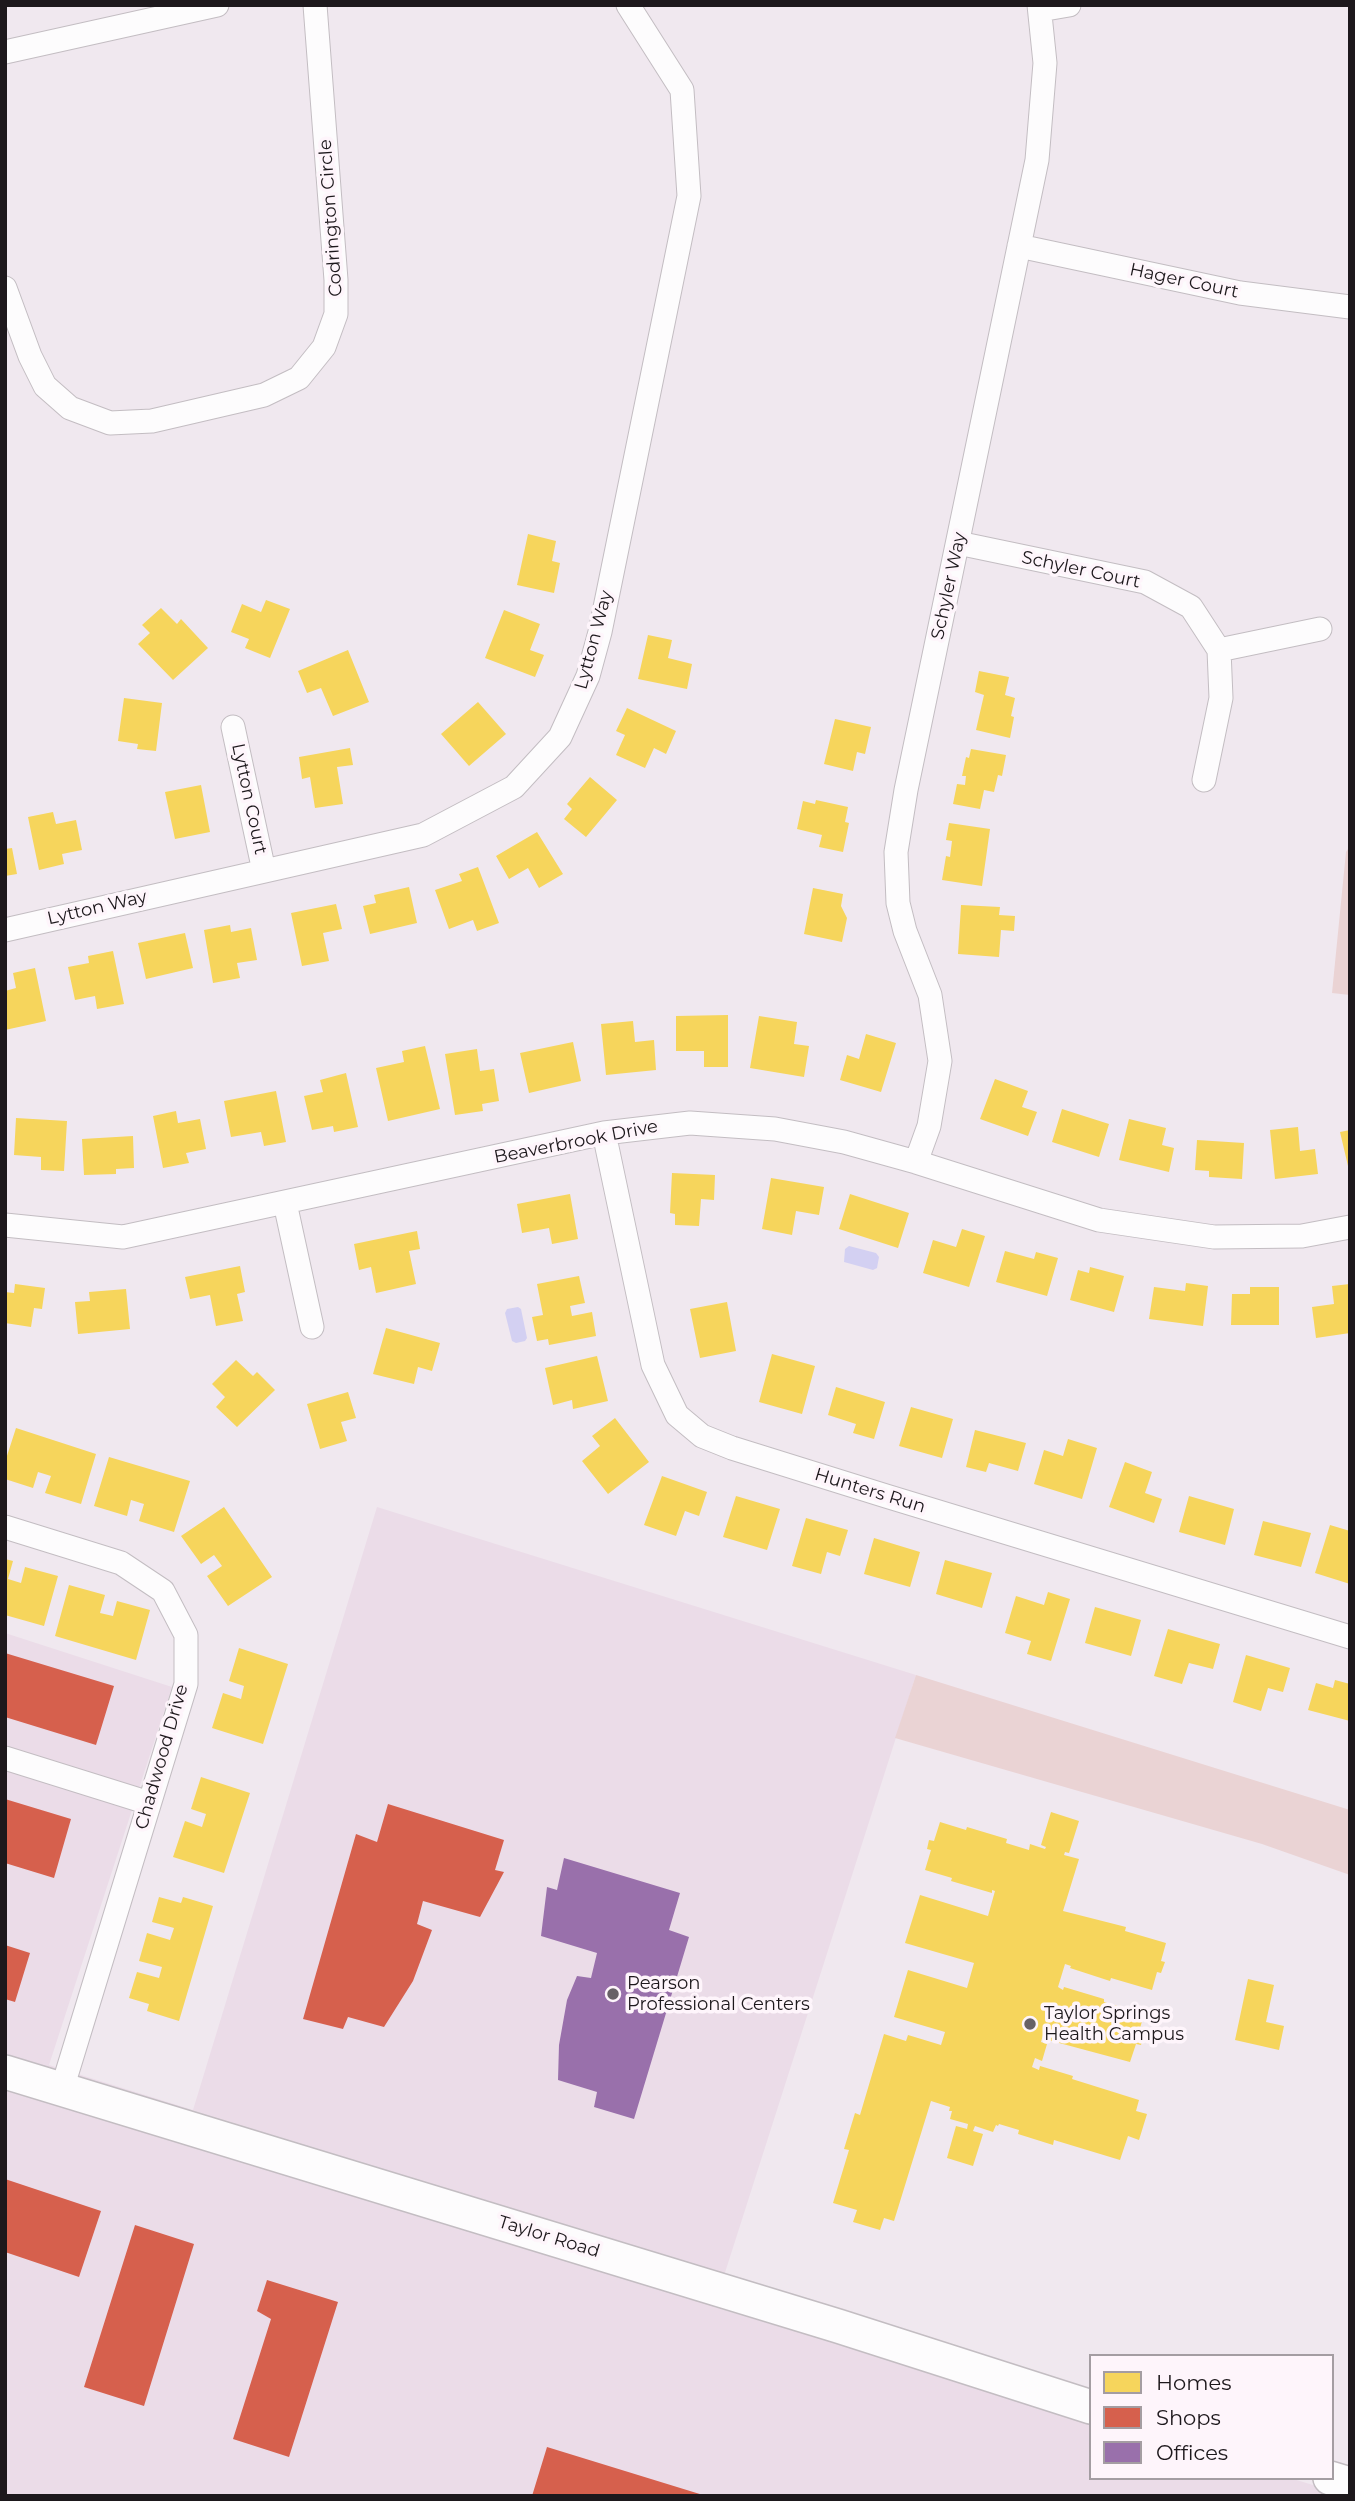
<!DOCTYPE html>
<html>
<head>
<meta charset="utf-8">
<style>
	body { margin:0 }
	#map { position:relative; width:1355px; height:2501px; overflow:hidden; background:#f0e8ef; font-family:Montserrat,sans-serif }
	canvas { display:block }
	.frame { position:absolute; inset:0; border:7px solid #1d181c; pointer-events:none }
	.legend { position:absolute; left:1089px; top:2354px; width:245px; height:126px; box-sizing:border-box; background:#fef5fb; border:2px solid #a49da2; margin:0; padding:9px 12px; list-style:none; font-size:21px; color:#1d181c }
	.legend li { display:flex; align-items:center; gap:14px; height:35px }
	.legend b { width:35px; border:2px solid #a49da2 }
</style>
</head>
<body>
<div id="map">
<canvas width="1355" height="2501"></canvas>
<div class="frame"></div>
<ul class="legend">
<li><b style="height:19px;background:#f6d55c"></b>Homes</li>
<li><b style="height:19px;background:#d6604d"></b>Shops</li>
<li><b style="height:19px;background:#9970ab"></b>Offices</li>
</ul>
</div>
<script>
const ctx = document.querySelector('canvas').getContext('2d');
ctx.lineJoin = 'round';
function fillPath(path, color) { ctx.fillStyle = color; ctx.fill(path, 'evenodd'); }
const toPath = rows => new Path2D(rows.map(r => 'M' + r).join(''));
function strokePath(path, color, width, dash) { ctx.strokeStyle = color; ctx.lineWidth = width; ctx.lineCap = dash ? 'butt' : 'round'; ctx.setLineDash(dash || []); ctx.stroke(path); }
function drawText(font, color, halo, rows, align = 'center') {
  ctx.font = font + ' Montserrat,sans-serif'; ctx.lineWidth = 7; ctx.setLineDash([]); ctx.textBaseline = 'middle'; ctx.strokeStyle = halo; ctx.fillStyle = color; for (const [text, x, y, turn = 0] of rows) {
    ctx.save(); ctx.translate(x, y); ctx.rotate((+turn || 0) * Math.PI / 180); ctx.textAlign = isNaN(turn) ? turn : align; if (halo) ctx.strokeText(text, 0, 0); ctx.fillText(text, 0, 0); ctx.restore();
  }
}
const built = toPath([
	[377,1507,916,1675,714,2307,1091,2419,1091,2478,1290,2478,1349,2496,5,2496,5,1633,172,1687,49,2065,193,2110]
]);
const green = toPath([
	[1350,846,1350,995,1332,993,1346,852],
	[916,1675,1350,1810,1350,1875,1262,1844,895,1738]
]);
const water = toPath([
	[849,1246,876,1253,879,1257,877,1268,873,1270,844,1262,845,1249],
	[518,1307,521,1309,527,1338,525,1341,516,1343,512,1341,505,1313,507,1309]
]);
const homes = toPath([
	[528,534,556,541,552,561,560,563,554,593,517,585],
	[266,600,290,609,270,658,245,648,249,639,231,632,242,604,261,612],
	[161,608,177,624,181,619,208,648,173,680,138,644,150,633,142,625],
	[504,610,540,624,530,650,544,655,535,677,485,658],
	[648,635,672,640,668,658,692,664,687,689,638,679],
	[348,650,369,702,333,716,321,688,307,693,298,671],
	[979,671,1009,677,1005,695,1015,698,1011,716,1014,717,1010,738,976,730,984,695,975,692],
	[124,698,162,703,156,751,137,749,138,744,118,741],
	[478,702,506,734,469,766,441,734],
	[627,708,676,731,666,754,654,748,645,768,616,755,625,735,616,731],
	[835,719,871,727,865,754,857,752,853,771,824,764],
	[350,748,353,765,337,767,343,804,315,808,310,777,302,779,299,757],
	[971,749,1006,755,1002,776,998,775,994,792,984,790,980,809,953,804,957,784,965,785,966,776,962,776,966,757,969,758],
	[590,777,617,800,586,837,564,819,572,809,567,804],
	[201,785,210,832,175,839,165,792],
	[816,800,848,807,845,822,849,823,843,852,819,847,822,835,797,829,803,801,815,804],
	[53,812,56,824,76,820,82,850,62,854,64,864,39,870,28,817],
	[949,823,990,829,982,886,942,880,946,856,950,857,952,841,946,840],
	[537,832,563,874,539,888,528,868,509,879,496,856],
	[12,848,17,874,5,876,5,849],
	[478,867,499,923,477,931,473,920,449,929,435,890,462,881,459,874],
	[409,887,417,923,370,934,363,906,376,903,374,895],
	[813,888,843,894,841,906,847,918,842,942,804,934],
	[336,904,342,929,323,933,329,961,302,966,291,913],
	[961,905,1000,907,999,915,1015,916,1014,931,1001,930,999,957,958,954],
	[230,925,231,932,251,928,257,960,237,963,240,978,213,983,204,930],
	[185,933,193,968,146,979,138,943],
	[113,951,124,1004,97,1009,95,996,75,1000,68,967,89,963,88,956],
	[35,968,46,1021,5,1030,5,991,16,988,13,973],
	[728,1015,728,1067,704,1067,704,1051,676,1051,676,1016],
	[759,1016,797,1022,794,1044,809,1046,804,1077,750,1068],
	[633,1021,635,1042,654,1040,656,1070,606,1075,601,1024],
	[866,1034,896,1043,881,1092,840,1080,847,1055,859,1059],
	[573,1042,581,1081,529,1093,520,1053],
	[425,1046,440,1109,388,1121,376,1068,404,1062,402,1051],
	[477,1049,480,1071,494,1069,499,1101,482,1104,483,1111,455,1115,445,1054],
	[346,1073,358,1127,334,1132,333,1126,312,1130,304,1096,323,1092,320,1080],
	[995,1079,1028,1091,1022,1107,1037,1112,1028,1136,980,1119],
	[276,1091,286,1142,264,1146,261,1132,231,1137,224,1101],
	[1062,1109,1109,1124,1099,1157,1052,1142],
	[176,1111,178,1123,200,1119,206,1149,186,1153,189,1163,163,1168,153,1116],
	[16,1118,67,1121,64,1171,41,1170,41,1157,14,1155],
	[1129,1119,1166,1128,1162,1145,1174,1148,1169,1172,1119,1160],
	[1298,1127,1300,1151,1315,1149,1318,1174,1275,1179,1270,1130],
	[1350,1130,1350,1165,1348,1166,1340,1132],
	[133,1136,134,1168,116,1169,116,1174,84,1175,82,1139],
	[1197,1140,1244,1143,1242,1179,1209,1177,1209,1171,1195,1170],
	[672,1173,715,1175,714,1200,701,1199,699,1226,675,1225,675,1214,670,1213],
	[771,1178,824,1187,819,1215,796,1211,792,1235,762,1229],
	[570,1194,578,1239,552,1244,549,1228,522,1233,517,1204],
	[850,1194,909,1213,898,1248,839,1229],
	[962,1229,985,1236,969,1287,923,1273,933,1240,956,1247],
	[417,1231,420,1249,409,1251,416,1284,376,1293,371,1267,359,1270,354,1244],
	[1005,1251,1034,1259,1036,1252,1058,1258,1047,1296,996,1282],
	[240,1266,245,1292,237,1294,243,1321,216,1326,210,1295,190,1299,185,1277],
	[1090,1267,1124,1276,1114,1312,1070,1300,1078,1270,1089,1273],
	[579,1276,585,1303,570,1306,572,1316,592,1312,596,1336,549,1345,548,1339,537,1341,532,1317,543,1315,537,1284],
	[1186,1283,1208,1286,1203,1326,1149,1319,1154,1287,1185,1291],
	[15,1284,45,1288,42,1309,34,1308,31,1327,5,1323,5,1292,14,1293],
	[1350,1284,1350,1333,1316,1338,1312,1307,1334,1304,1332,1286],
	[1250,1287,1279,1287,1279,1325,1231,1325,1232,1294,1250,1294],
	[126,1289,130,1329,78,1334,75,1302,90,1301,89,1292],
	[727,1302,736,1351,700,1358,690,1309],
	[386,1328,440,1343,432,1371,418,1367,414,1384,373,1374],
	[772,1354,815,1366,802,1414,759,1402],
	[597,1356,608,1401,573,1409,572,1400,553,1405,545,1368],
	[236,1360,253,1376,257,1372,275,1390,237,1427,216,1407,225,1397,212,1384],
	[836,1387,885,1402,874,1439,853,1433,856,1424,828,1415],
	[348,1392,356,1418,341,1422,347,1441,320,1449,307,1404],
	[911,1407,953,1419,942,1458,899,1446],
	[615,1418,649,1462,608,1494,582,1461,600,1446,592,1436],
	[16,1428,96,1454,81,1504,45,1493,51,1476,38,1472,33,1488,5,1479,5,1462],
	[975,1430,1026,1443,1018,1471,989,1463,986,1472,966,1467],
	[1068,1439,1097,1448,1082,1499,1034,1484,1044,1450,1063,1456],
	[109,1457,190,1481,174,1532,139,1521,144,1504,131,1500,127,1516,94,1506],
	[1125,1462,1152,1472,1145,1493,1162,1499,1154,1523,1109,1507],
	[662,1476,707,1492,699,1516,685,1511,676,1536,644,1525],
	[736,1496,780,1509,767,1550,723,1537],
	[1189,1496,1234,1509,1225,1545,1179,1532],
	[224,1507,272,1577,228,1606,207,1576,222,1566,214,1555,201,1564,181,1536],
	[806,1518,848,1530,840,1556,827,1552,821,1574,792,1566],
	[1263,1521,1311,1533,1301,1567,1254,1555],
	[1330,1525,1350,1531,1350,1584,1315,1573],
	[874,1538,920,1552,910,1587,864,1574],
	[5,1559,13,1561,8,1579,21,1583,25,1567,58,1576,44,1626,5,1615],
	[945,1560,992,1573,982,1608,936,1594],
	[69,1585,105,1595,100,1613,113,1616,117,1601,150,1610,136,1660,55,1636],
	[1048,1592,1070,1599,1051,1661,1027,1654,1031,1641,1005,1633,1016,1596,1044,1605],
	[1095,1607,1141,1620,1131,1656,1085,1643],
	[1168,1629,1220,1644,1213,1669,1189,1663,1182,1684,1154,1676],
	[239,1648,288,1664,263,1744,212,1728,223,1693,241,1699,244,1686,229,1681],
	[1246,1655,1290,1668,1283,1692,1268,1688,1261,1711,1233,1702],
	[1335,1680,1350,1684,1350,1721,1308,1710,1316,1683,1333,1688],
	[201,1777,250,1793,224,1873,173,1857,185,1821,202,1827,206,1814,191,1809],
	[1051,1812,1079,1821,1069,1853,1065,1852,1064,1855,1079,1859,1063,1911,1126,1927,1125,1931,1166,1943,1161,1961,1165,1962,1161,1973,1157,1972,1152,1990,1111,1978,1110,1981,1070,1968,1071,1966,1065,1964,1058,1987,1063,1990,1064,1987,1104,1999,1104,2002,1144,2014,1139,2032,1144,2034,1141,2045,1136,2044,1130,2062,1048,2040,1049,2036,1043,2035,1041,2042,1047,2044,1042,2061,1035,2058,1032,2067,1039,2070,1040,2066,1073,2076,1072,2079,1139,2100,1136,2111,1147,2114,1139,2140,1128,2136,1120,2160,1054,2140,1053,2145,1018,2134,1019,2130,999,2124,998,2126,996,2125,993,2132,975,2126,973,2131,983,2134,973,2166,947,2158,956,2126,967,2129,968,2124,950,2119,952,2111,949,2111,950,2107,931,2101,894,2221,884,2218,880,2230,853,2222,857,2210,833,2203,849,2150,844,2149,855,2113,860,2115,884,2034,906,2041,908,2035,941,2045,945,2032,894,2017,908,1970,967,1988,974,1963,905,1943,920,1895,988,1916,995,1891,992,1890,992,1893,951,1881,952,1878,925,1870,931,1850,927,1849,929,1840,934,1841,940,1822,966,1830,967,1827,1007,1839,1006,1843,1029,1850,1030,1844,1045,1849,1046,1847,1041,1845],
	[159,1897,181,1903,183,1897,213,1906,179,2021,147,2011,149,2004,129,1998,137,1972,159,1978,162,1967,139,1961,147,1933,170,1940,174,1928,152,1922],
	[1248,1979,1274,1985,1266,2022,1284,2026,1279,2050,1235,2040]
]);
const shops = toPath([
	[5,1653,114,1686,96,1745,5,1717],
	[5,1799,71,1819,54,1878,5,1863],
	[388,1804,504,1840,495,1870,504,1872,480,1917,423,1901,417,1924,432,1930,413,1981,384,2027,348,2017,343,2029,303,2019,356,1834,377,1842],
	[5,1945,30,1953,15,2002,5,1999],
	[5,2179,101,2211,79,2277,5,2252],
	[135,2225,194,2244,144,2406,84,2387],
	[267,2280,338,2302,289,2457,233,2439,271,2319,257,2311],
	[547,2447,703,2495,703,2496,532,2496]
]);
const offices = toPath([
	[564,1858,680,1893,669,1930,689,1937,634,2119,594,2107,597,2092,558,2080,559,2045,567,2000,577,1976,591,1978,597,1953,541,1936,547,1887,557,1890]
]);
const minor = toPath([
	[1040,10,1069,5],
	[5,52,217,5],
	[1019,246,1240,293,1350,307],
	[5,288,30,356,45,386,70,408,110,423,152,421,264,395,299,378,324,347,336,314,336,280,315,5],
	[958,543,1145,582,1191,607,1219,650,1320,629],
	[233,727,264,871],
	[1204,780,1221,698,1219,650],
	[5,930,423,835,514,787,560,737,588,676,600,632,689,196,682,90,628,5],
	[604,1133,653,1365,677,1415,702,1436,732,1448,886,1496,1350,1637],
	[916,1162,929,1126,940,1061,930,995,905,931,898,903,896,852,906,790,1037,160,1045,63,1039,5],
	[285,1203,312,1327],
	[5,1225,123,1237,604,1133,690,1123,775,1129,844,1142,916,1162,1099,1220,1214,1237,1302,1236,1350,1227],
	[5,1527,121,1563,163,1591,186,1635,186,1684,62,2089],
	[5,1758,149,1803]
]);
const secondary = toPath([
	[5,2072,838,2326,1091,2407],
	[1330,2478,1350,2484]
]);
const markers = [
	[613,1994,7,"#676166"],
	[1030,2024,7,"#676166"]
];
const streetNames = [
	["Codrington Circle",331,218,-94],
	["Hager Court",1184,281,12],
	["Schyler Court",1081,570,12],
	["Schyler Way",949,586,-78],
	["Lytton Way",594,640,-75],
	["Lytton Court",249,799,78],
	["Lytton Way",97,908,-13],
	["Beaverbrook Drive",576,1142,-11],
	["Hunters Run",870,1491,17],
	["Chadwood Drive",162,1757,-74],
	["Taylor Road",549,2237,17]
];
const poiNames = [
	["Pearson",627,1984],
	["Professional Centers",627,2005],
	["Taylor Springs",1044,2014],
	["Health Campus",1044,2035]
];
fillPath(built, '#ebdce8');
fillPath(green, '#ead3d4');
fillPath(water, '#d3d0f2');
fillPath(homes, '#f6d55c');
fillPath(shops, '#d6604d');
fillPath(offices, '#9970ab');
strokePath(minor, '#c3bdc2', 25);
strokePath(secondary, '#c3bdc2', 36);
strokePath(minor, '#fdfcfd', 23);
strokePath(secondary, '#fdfcfd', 33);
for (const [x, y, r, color] of markers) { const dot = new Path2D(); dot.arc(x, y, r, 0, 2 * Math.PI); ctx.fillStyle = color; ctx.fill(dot); strokePath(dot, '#fef5fb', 2.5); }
drawText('18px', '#1d181c', '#fef5fb', streetNames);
drawText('18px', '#1d181c', '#fef5fb', poiNames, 'left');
</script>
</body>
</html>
